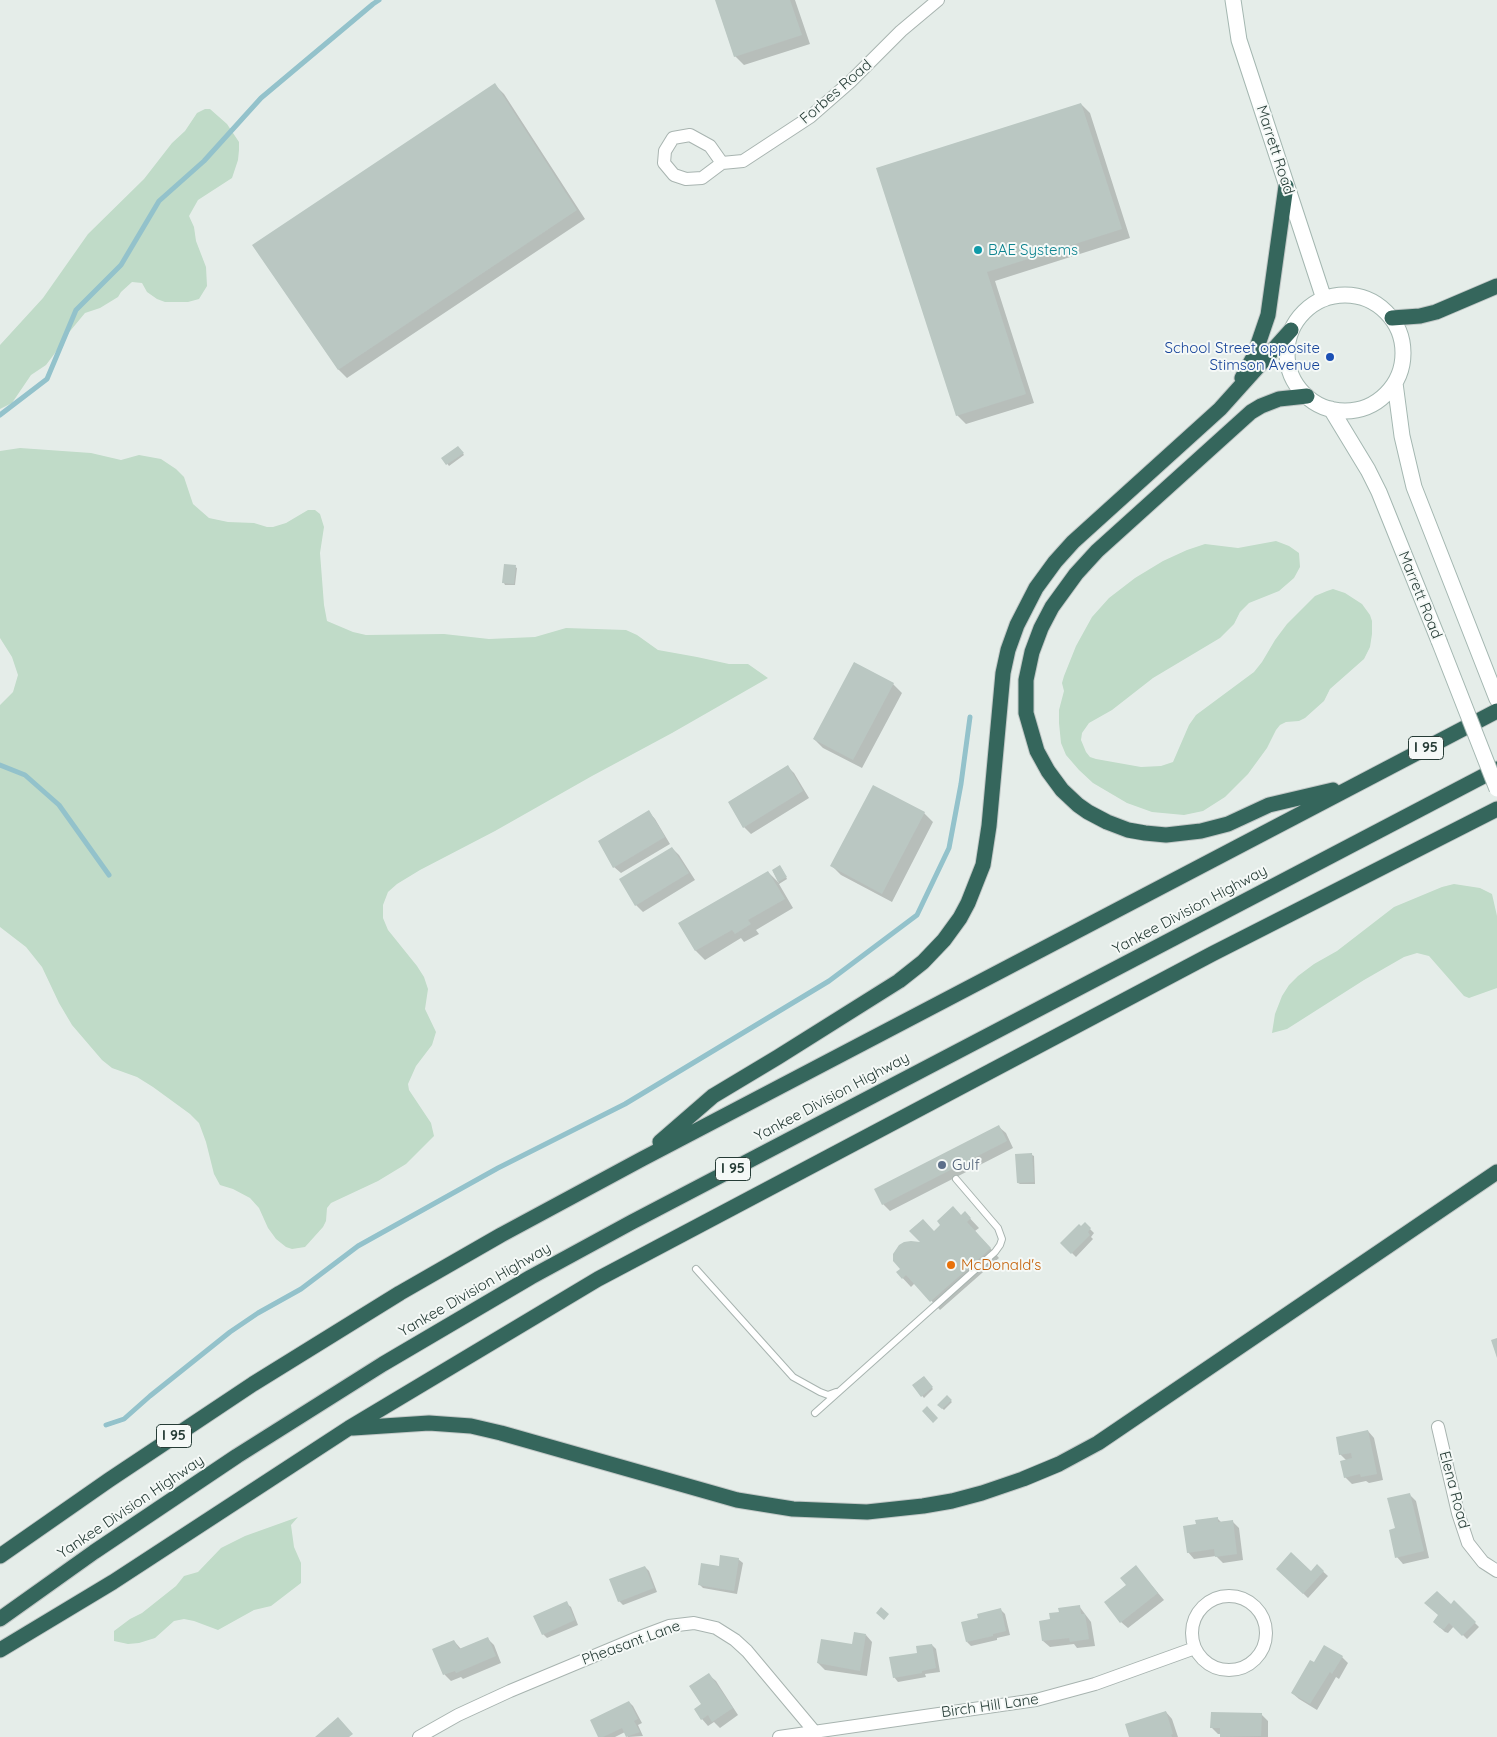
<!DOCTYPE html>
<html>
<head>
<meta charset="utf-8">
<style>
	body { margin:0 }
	canvas { display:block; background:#e5ede9 }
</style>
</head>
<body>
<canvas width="1497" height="1737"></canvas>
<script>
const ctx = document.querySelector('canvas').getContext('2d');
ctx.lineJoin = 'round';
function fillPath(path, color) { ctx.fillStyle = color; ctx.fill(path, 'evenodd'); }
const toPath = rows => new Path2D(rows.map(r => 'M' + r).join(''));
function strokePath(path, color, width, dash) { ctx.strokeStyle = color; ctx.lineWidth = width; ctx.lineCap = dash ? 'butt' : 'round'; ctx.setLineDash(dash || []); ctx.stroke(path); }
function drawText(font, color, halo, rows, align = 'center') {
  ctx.font = font + ' Quicksand,sans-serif'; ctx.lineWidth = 4; ctx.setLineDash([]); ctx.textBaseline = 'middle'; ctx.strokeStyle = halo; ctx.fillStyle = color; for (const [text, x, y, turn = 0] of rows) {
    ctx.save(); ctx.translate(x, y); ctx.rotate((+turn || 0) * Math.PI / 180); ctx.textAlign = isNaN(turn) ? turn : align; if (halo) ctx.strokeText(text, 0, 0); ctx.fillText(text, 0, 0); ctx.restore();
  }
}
const green = toPath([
	[205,109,210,109,227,124,239,142,239,150,238,160,232,178,198,200,189,216,194,227,196,241,206,267,207,286,199,299,188,302,165,302,157,299,147,292,142,283,132,282,121,292,118,297,100,308,85,313,66,336,55,353,46,365,31,375,12,403,0,409,0,345,43,298,88,234,144,179,172,143,185,131,197,113],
	[20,448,91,453,121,460,139,455,161,459,176,469,184,477,193,504,209,518,228,522,254,523,267,527,273,527,286,523,308,510,315,510,320,514,324,527,320,553,324,605,327,621,353,632,366,635,444,634,489,639,535,637,566,628,626,630,637,635,658,650,697,657,729,664,748,664,768,678,672,733,592,776,495,831,420,870,397,884,388,892,383,905,383,918,388,930,417,966,424,977,428,989,425,1009,436,1032,432,1045,416,1066,408,1084,409,1090,431,1123,434,1136,406,1164,378,1181,331,1203,327,1208,326,1221,323,1227,305,1247,292,1249,286,1247,276,1239,268,1228,259,1208,250,1198,233,1189,220,1185,214,1174,206,1142,199,1123,190,1114,153,1087,137,1077,112,1068,102,1060,72,1025,59,1003,42,967,26,947,0,927,0,705,13,692,18,675,12,657,0,638,0,451],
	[1276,541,1289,546,1299,553,1300,567,1294,578,1279,591,1249,603,1240,612,1234,624,1220,638,1153,678,1112,710,1089,723,1082,733,1081,740,1086,752,1090,757,1096,759,1141,767,1161,766,1173,762,1189,725,1196,715,1254,672,1262,662,1275,640,1287,624,1315,596,1327,591,1333,589,1345,593,1362,604,1370,615,1372,621,1372,634,1370,647,1364,659,1330,689,1324,701,1305,718,1299,721,1286,722,1280,725,1276,730,1267,748,1248,774,1225,797,1203,811,1184,815,1152,812,1127,803,1093,783,1079,770,1066,755,1061,743,1059,723,1059,710,1064,691,1062,683,1064,676,1076,646,1092,617,1109,598,1135,578,1163,561,1187,550,1205,544,1238,548],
	[1454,884,1480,888,1492,894,1497,916,1497,988,1469,998,1464,996,1429,956,1417,953,1404,957,1364,980,1287,1029,1272,1033,1275,1014,1282,996,1289,985,1298,976,1314,964,1337,951,1394,907,1442,887],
	[298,1517,291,1525,294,1547,301,1563,301,1583,271,1606,254,1610,218,1630,194,1621,184,1619,174,1621,155,1638,139,1643,128,1644,114,1641,114,1631,130,1619,142,1613,176,1586,184,1576,198,1572,221,1548,245,1536]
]);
const shadow = toPath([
	[716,0,795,0,810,44,744,65,735,56],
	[495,85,504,94,585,219,347,378,338,369],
	[1081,104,1090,113,1130,238,995,281,1034,403,966,424,957,415,878,169],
	[460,449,464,455,449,466,443,458],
	[515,567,517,568,515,585,505,585,504,583],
	[893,684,902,693,862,768,823,748,814,739],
	[788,767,794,773,809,798,751,834,744,827],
	[649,812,655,819,670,844,621,873,614,867],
	[924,813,933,822,892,902,841,875,832,866],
	[672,848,679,855,695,880,643,912,636,905,621,879],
	[782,869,787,879,779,884,793,908,756,930,759,934,744,942,741,938,705,960,696,951,680,923,768,872,779,883,773,871],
	[999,1127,1006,1133,1013,1148,890,1211,883,1204,876,1190],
	[1032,1155,1034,1156,1035,1184,1020,1184,1018,1183],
	[965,1213,979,1228,975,1231,999,1258,940,1310,915,1283,911,1287,898,1273,934,1232],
	[1085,1224,1094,1233,1091,1237,1093,1239,1076,1257,1062,1243],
	[923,1377,933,1389,924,1398,914,1386],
	[947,1397,952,1402,944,1410,939,1405],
	[1368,1431,1374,1438,1383,1480,1369,1483,1366,1481,1352,1484,1345,1477,1347,1461,1340,1454],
	[1409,1494,1416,1501,1429,1558,1403,1564,1397,1557],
	[1217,1518,1221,1522,1232,1521,1239,1528,1243,1560,1223,1563,1216,1556,1194,1559,1188,1552],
	[738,1559,743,1563,737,1594,703,1588,699,1584,720,1567],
	[1317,1566,1328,1576,1308,1598,1277,1568,1311,1573],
	[645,1567,649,1571,657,1592,623,1605,619,1601],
	[1136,1567,1164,1600,1128,1628,1121,1622,1128,1585],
	[1454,1602,1479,1627,1467,1639,1454,1626,1448,1633,1445,1632,1434,1622],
	[566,1603,571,1607,578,1625,547,1638,543,1634],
	[1079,1606,1091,1622,1095,1646,1077,1648,1074,1644,1050,1647,1043,1641,1051,1620,1060,1613],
	[1001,1610,1005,1614,1010,1635,997,1638,997,1640,971,1646,967,1642,979,1619],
	[866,1635,872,1642,867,1676,825,1670,818,1663,853,1646],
	[487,1638,494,1645,501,1663,463,1679,461,1677,451,1681,445,1675,434,1650,454,1641,461,1649],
	[932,1645,936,1649,940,1672,925,1674,926,1677,898,1682,894,1677,919,1654],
	[1342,1657,1348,1663,1339,1679,1336,1677,1317,1710,1299,1699,1292,1693,1314,1664],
	[709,1675,716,1681,738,1715,720,1728,714,1722,708,1726,702,1719,703,1704],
	[629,1702,633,1706,642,1723,638,1725,643,1736,628,1737,625,1732,615,1737,600,1737],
	[1166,1712,1172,1719,1178,1737,1131,1737],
	[1261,1714,1268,1721,1268,1737,1221,1737,1221,1734,1218,1734,1212,1728]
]);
const stream = toPath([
	[0,415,47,379,76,310,121,265,159,201,204,161,261,98,373,4,379,0],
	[0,765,25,775,59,805,109,875],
	[106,1425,124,1419,150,1396,230,1332,258,1313,301,1289,358,1246,498,1168,625,1104,829,981,917,915,949,848,961,784,970,717]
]);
const building = toPath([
	[715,0,790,0,802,35,734,57],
	[495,83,577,210,338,370,252,245],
	[1081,103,1122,229,987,272,1026,394,956,416,876,168],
	[458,446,464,453,446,465,441,458],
	[504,564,516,565,514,584,502,583],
	[854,662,894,683,853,760,813,739],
	[788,765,803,791,743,828,728,802],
	[873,785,925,812,882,894,830,866],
	[649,810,665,837,613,868,598,841],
	[672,847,689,873,635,906,619,879],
	[780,865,787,877,778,882,772,870],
	[768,871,785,899,748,920,751,924,735,934,732,930,695,951,678,923],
	[999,1125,1007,1141,882,1205,874,1189],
	[1032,1153,1034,1182,1017,1183,1015,1154],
	[953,1206,961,1215,965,1211,971,1218,967,1222,991,1248,930,1302,906,1275,902,1279,896,1272,900,1269,893,1261,893,1254,899,1245,904,1242,911,1241,920,1242,909,1231,923,1219,934,1231,940,1225,937,1221],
	[1085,1222,1091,1228,1088,1232,1090,1235,1071,1254,1060,1243,1079,1224,1081,1226],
	[1497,1338,1497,1358,1491,1340],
	[924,1376,933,1387,921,1397,912,1385],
	[947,1395,952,1400,942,1409,937,1405],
	[927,1406,938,1418,933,1423,922,1411],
	[1368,1430,1377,1474,1361,1477,1360,1474,1344,1478,1340,1461,1352,1458,1351,1453,1339,1455,1336,1437],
	[1410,1493,1424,1551,1395,1558,1389,1530,1395,1528,1387,1498],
	[1218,1517,1218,1522,1233,1520,1237,1554,1215,1557,1214,1549,1187,1553,1183,1526,1196,1524,1195,1520],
	[1291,1552,1311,1571,1317,1564,1324,1571,1303,1594,1276,1569],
	[720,1555,739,1558,734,1591,698,1585,701,1563,719,1566],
	[1136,1565,1158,1593,1120,1623,1104,1602,1126,1585,1120,1578],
	[645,1566,654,1588,618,1602,609,1579],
	[1437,1591,1451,1604,1454,1600,1476,1622,1462,1636,1449,1623,1444,1629,1440,1628,1433,1622,1438,1615,1424,1603],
	[567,1601,575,1620,542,1635,533,1616],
	[1080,1605,1081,1614,1085,1614,1089,1639,1070,1642,1069,1638,1042,1641,1039,1621,1050,1619,1049,1613,1059,1612,1058,1608],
	[881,1607,889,1614,884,1620,876,1613],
	[1001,1608,1006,1631,993,1634,993,1636,966,1642,961,1622,978,1618,977,1614],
	[854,1632,866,1634,860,1671,817,1663,821,1639,852,1644],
	[488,1637,496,1656,456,1673,455,1671,443,1675,432,1649,454,1640,459,1649],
	[932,1644,936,1668,922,1671,922,1673,893,1678,889,1657,917,1653,916,1646],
	[1324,1645,1343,1656,1332,1674,1330,1672,1310,1704,1291,1693,1310,1660,1314,1662],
	[709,1673,733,1708,712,1722,708,1715,701,1720,694,1709,701,1704,689,1686],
	[629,1701,638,1719,634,1721,640,1732,626,1737,622,1728,603,1737,598,1737,590,1720],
	[1166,1711,1173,1734,1171,1735,1172,1737,1129,1737,1125,1724],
	[1211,1712,1262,1713,1261,1736,1220,1737,1220,1728,1210,1728],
	[338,1717,353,1734,349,1737,315,1737]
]);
const lane = toPath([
	[696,1269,793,1377,820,1392,828,1395,836,1392],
	[815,1413,995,1252,1000,1245,1002,1239,998,1228,956,1179]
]);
const street = toPath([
	[722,163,710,146,690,135,673,138,665,151,664,163,674,175,686,179,702,178,722,163,743,161,810,117,850,82,901,31,938,0],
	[1438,1427,1458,1513,1468,1543,1483,1562,1497,1571],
	'1192 1633a37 37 0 1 1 74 0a37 37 0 1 1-74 0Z',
	[419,1737,458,1715,510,1691,637,1638,669,1626,694,1623,716,1628,735,1640,747,1651,814,1731],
	[779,1737,1036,1700,1095,1684,1195,1648]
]);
const secondary = toPath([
	[1233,0,1239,40,1324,299],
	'1287 353a58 58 0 1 1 116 0a58 58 0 1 1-116 0Z',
	[1395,383,1402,436,1414,487,1497,699],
	[1331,409,1368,470,1379,492,1439,641]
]);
const highway = toPath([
	[1392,318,1420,316,1436,312,1497,286],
	[1242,378,1254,356,1268,315,1286,186],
	[1307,396,1279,399,1261,406,1251,412,1097,551,1076,574,1052,607,1041,628,1032,652,1026,680,1026,713,1037,751,1048,771,1062,790,1078,805,1088,812,1107,822,1128,830,1145,833,1166,835,1201,831,1228,824,1269,805,1333,790],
	[660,1142,713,1096,778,1057,899,981,923,962,944,940,960,918,968,903,983,865,989,826,1003,673,1008,650,1017,625,1036,588,1055,562,1073,542,1220,409,1291,330],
	[353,1428,429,1423,471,1426,501,1433,737,1500,793,1509,867,1512,923,1506,952,1501,982,1493,1023,1479,1059,1464,1098,1443,1497,1172],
	[0,1556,109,1480,253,1384,400,1293,501,1235,642,1159,1497,711],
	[0,1619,94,1552,237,1456,383,1364,531,1277,632,1222,1497,769],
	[0,1650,113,1582,349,1428,598,1279,1212,954,1497,809]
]);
const secondaryBridge = toPath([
	[1439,641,1497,789]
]);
const markers = [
	[978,250,5,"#0f9aa8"],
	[1330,357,5,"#1a4fb4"],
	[942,1165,5,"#5c6f8a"],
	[951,1265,5,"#e8710a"]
];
const shields = [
	[1426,748,35],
	[733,1169,35],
	[174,1436,35]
];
const shieldNames = [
	["I 95",1426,748],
	["I 95",733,1169],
	["I 95",174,1436]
];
const streetNames = [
	["Forbes Road",836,92,-41],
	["Marrett Road",1275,150,72],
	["Marrett Road",1420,595,68],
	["Yankee Division Highway",1190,910,-28],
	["Yankee Division Highway",832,1097,-28],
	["Yankee Division Highway",475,1290,-30],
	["Elena Road",1454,1490,75],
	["Yankee Division Highway",131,1507,-34],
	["Pheasant Lane",631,1643,-20],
	["Birch Hill Lane",990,1706,-8]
];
const cultureNames = [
	["BAE Systems",988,250]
];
const transitNames = [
	["School Street opposite",1320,348],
	["Stimson Avenue",1320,365]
];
const serviceNames = [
	["Gulf",952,1165]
];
const foodNames = [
	["McDonald's",961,1265]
];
fillPath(green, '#c0dbc8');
fillPath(shadow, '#0003');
strokePath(stream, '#93c2cb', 5);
fillPath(building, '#bac7c2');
strokePath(lane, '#a8b4b0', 8);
strokePath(street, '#a8b4b0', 14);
strokePath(secondary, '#a4b7b1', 17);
strokePath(highway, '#c2c8c7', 17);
strokePath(lane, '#fff', 6);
strokePath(street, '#fff', 12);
strokePath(secondary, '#fff', 15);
strokePath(highway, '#35665c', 15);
strokePath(secondaryBridge, '#a4b7b1', 17, []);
strokePath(secondaryBridge, '#fff', 15);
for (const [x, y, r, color] of markers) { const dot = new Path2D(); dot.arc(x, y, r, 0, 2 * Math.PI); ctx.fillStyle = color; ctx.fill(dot); strokePath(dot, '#f5f9f7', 2); }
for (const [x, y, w] of shields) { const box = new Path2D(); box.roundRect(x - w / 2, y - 11.5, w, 23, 4); ctx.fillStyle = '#f5f9f7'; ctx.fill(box); strokePath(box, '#263c36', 1); }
drawText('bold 14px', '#263c36', null, shieldNames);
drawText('15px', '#263c36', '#f5f9f7', streetNames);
drawText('15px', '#0d838f', '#f5f9f7', cultureNames, 'left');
drawText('15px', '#164399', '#f5f9f7', transitNames, 'right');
drawText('15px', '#4e5e75', '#f5f9f7', serviceNames, 'left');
drawText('15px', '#c56008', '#f5f9f7', foodNames, 'left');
</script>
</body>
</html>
